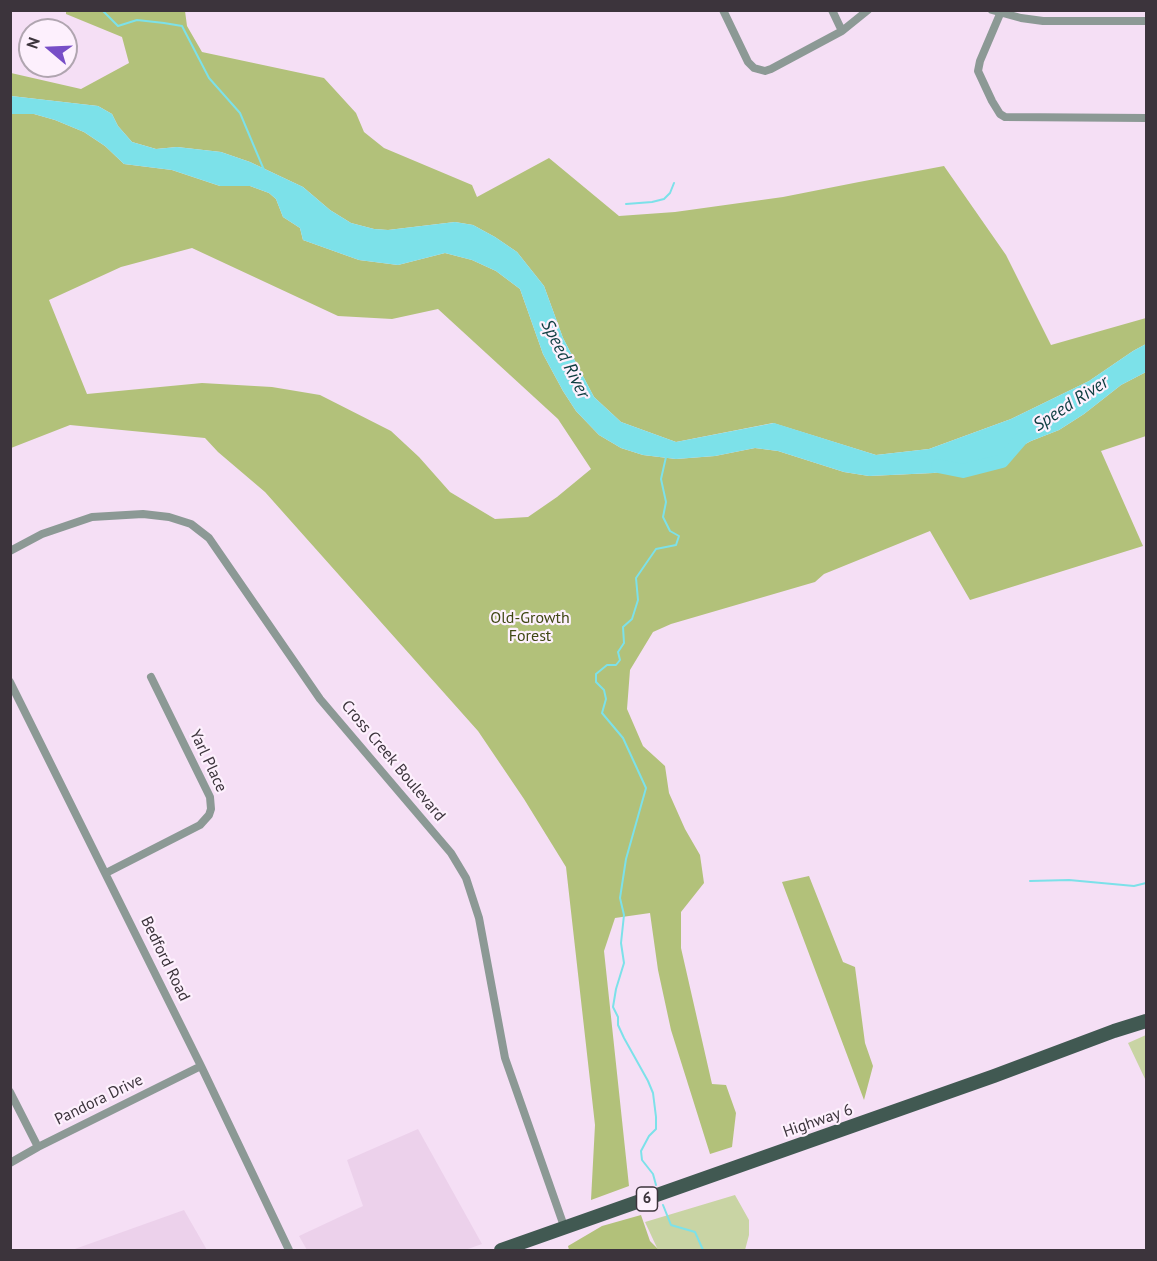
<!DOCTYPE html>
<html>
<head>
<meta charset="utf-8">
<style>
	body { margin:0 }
	#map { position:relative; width:1157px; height:1261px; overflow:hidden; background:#f5dff5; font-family:"PT Sans",sans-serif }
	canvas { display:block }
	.frame { position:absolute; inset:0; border:12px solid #3c343c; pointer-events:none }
	.north { position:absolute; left:18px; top:18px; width:60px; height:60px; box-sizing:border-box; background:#fdf0fd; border:2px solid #b0a5b0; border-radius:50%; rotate:289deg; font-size:16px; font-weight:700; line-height:24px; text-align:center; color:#3c343c }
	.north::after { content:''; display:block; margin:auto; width:21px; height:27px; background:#774ec7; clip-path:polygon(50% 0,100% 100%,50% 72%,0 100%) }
</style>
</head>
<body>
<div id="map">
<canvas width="1157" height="1261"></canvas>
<div class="frame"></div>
<div class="north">N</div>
</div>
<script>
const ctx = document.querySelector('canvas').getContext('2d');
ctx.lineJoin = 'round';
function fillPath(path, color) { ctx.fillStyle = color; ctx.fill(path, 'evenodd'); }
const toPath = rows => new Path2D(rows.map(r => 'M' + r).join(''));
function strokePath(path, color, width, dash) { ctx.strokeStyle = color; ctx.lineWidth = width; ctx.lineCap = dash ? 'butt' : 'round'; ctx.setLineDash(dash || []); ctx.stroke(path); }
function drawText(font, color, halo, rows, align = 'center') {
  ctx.font = font + ' "PT Sans",sans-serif'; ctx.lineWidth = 4.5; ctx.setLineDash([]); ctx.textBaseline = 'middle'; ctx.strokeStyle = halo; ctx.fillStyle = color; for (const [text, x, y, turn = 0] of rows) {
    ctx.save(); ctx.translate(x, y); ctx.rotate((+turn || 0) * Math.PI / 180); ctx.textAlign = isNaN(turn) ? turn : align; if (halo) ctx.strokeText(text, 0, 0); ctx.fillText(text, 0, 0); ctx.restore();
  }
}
const built = toPath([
	[418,1129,482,1244,465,1250,307,1250,299,1236,363,1206,347,1160],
	[184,1210,207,1250,72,1250]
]);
const green = toPath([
	[1146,1035,1146,1081,1128,1043],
	[735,1195,749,1220,749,1235,745,1250,658,1250,645,1222]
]);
const forest = toPath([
	[66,11,185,11,187,26,202,52,324,78,356,113,364,132,384,148,472,185,477,197,549,158,619,216,675,212,783,197,859,182,944,166,1006,255,1051,345,1146,318,1146,344,1133,351,1089,381,1011,419,929,449,876,455,773,423,676,442,621,422,594,397,563,338,544,286,517,252,495,237,473,225,455,222,388,230,374,229,351,223,330,210,303,187,250,162,221,152,177,147,156,149,132,142,118,126,112,114,98,106,11,96,11,73,81,89,129,63,122,37,66,14],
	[11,114,34,114,55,120,84,132,105,146,124,164,172,170,220,186,250,186,269,193,276,199,283,217,300,228,303,240,359,260,398,265,445,253,472,260,496,271,520,289,543,354,563,391,576,411,599,435,621,448,643,455,676,459,715,456,755,448,778,451,844,472,869,476,933,473,986,465,1031,441,1059,430,1084,414,1121,385,1146,372,1146,436,1101,451,1143,546,970,600,930,531,824,574,815,582,671,624,653,632,630,670,627,709,643,746,665,766,669,793,685,829,700,855,704,883,681,912,681,948,712,1084,726,1085,736,1113,732,1147,710,1154,671,1030,658,970,650,913,615,918,604,951,629,1186,591,1200,595,1125,566,867,524,799,478,731,265,492,218,452,205,438,70,425,11,448],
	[192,248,338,316,392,319,438,309,558,419,591,469,557,497,528,517,495,519,450,492,419,457,391,431,320,395,272,387,202,383,87,394,49,300,121,267],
	[809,876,843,962,855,967,865,1043,873,1066,864,1100,782,882],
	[641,1215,650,1241,659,1250,569,1250,568,1246,602,1226]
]);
const water = toPath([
	[11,96,98,106,112,114,118,126,132,142,156,149,177,147,221,152,250,162,303,187,330,210,351,223,374,229,388,230,455,222,473,225,495,237,517,252,544,286,563,338,594,397,621,422,676,442,774,423,876,455,929,449,1011,419,1089,381,1133,351,1146,344,1146,372,1121,385,1084,414,1059,430,1031,441,986,465,933,473,869,476,844,472,778,451,755,448,715,456,676,459,643,455,621,448,599,435,576,411,563,391,543,354,520,289,496,271,472,260,445,253,398,265,359,260,303,240,300,228,283,217,276,199,269,193,250,186,220,186,172,170,124,164,105,146,84,132,55,120,34,114,11,114]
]);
const stream = toPath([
	[102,10,118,26,137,20,164,23,182,26,209,78,240,113,264,170],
	[626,204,652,202,664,199,670,193,674,183],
	[1030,881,1069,880,1134,886,1146,883],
	[656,1185,653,1174,642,1160,641,1151,649,1136,656,1129,656,1117,653,1093,648,1081,624,1038,618,1025,618,1017,613,1007,616,989,624,963,621,943,624,915,620,898,626,859,646,788,623,738,602,713,606,699,604,690,596,682,596,674,607,665,616,665,620,660,618,652,624,643,623,627,632,619,638,600,636,578,656,549,676,545,679,536,670,531,663,517,666,502,661,479,666,457],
	[663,1205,671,1225,695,1232,703,1250]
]);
const river = toPath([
	[938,466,963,471,1002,461,1021,439]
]);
const minor = toPath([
	[723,10,748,62,754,68,765,71,771,69,842,31,868,10],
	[832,10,842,31],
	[992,10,1021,18,1043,21,1146,21],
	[1000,14,980,61,978,71,992,101,1000,114,1005,117,1146,118],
	[10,551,42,534,92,517,143,514,169,517,191,524,209,538,320,699,451,853,466,878,479,918,505,1058,565,1229],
	[10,682,201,1066,289,1250],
	[106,873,200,825,209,815,211,809,210,797,151,677],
	[10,1092,38,1147],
	[10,1163,38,1147,201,1066]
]);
const primary = toPath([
	[501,1250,994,1076,1114,1031,1146,1021]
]);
const shields = [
	[647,1199,21]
];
const shieldNames = [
	["6",647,1199]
];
const parkNames = [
	["Old-Growth",530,618],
	["Forest",530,636]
];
const streetNames = [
	["Yarl Place",208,761,65],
	["Cross Creek Boulevard",393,761,50],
	["Bedford Road",165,959,64],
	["Pandora Drive",99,1100,-26],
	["Highway 6",818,1121,-19]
];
const waterNames = [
	["Speed River",565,359,63],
	["Speed River",1071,404,-33]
];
fillPath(built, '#ecd1eb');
fillPath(green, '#c9d4a4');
fillPath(forest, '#b2c17a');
fillPath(water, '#7ce1e9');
strokePath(stream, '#7ce1e9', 2);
strokePath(river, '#7ce1e9', 14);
strokePath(minor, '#8c9995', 8);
strokePath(primary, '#415952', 14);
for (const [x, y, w] of shields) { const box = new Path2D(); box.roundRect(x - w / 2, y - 12, w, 24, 4.5); ctx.fillStyle = '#fdf0fd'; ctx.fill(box); strokePath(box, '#3c343c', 1.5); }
drawText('bold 15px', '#3c343c', null, shieldNames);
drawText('16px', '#404814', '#fdf0fd', parkNames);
drawText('16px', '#3c343c', '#fdf0fd', streetNames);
drawText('italic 18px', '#0c3d40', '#fdf0fd', waterNames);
</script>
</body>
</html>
